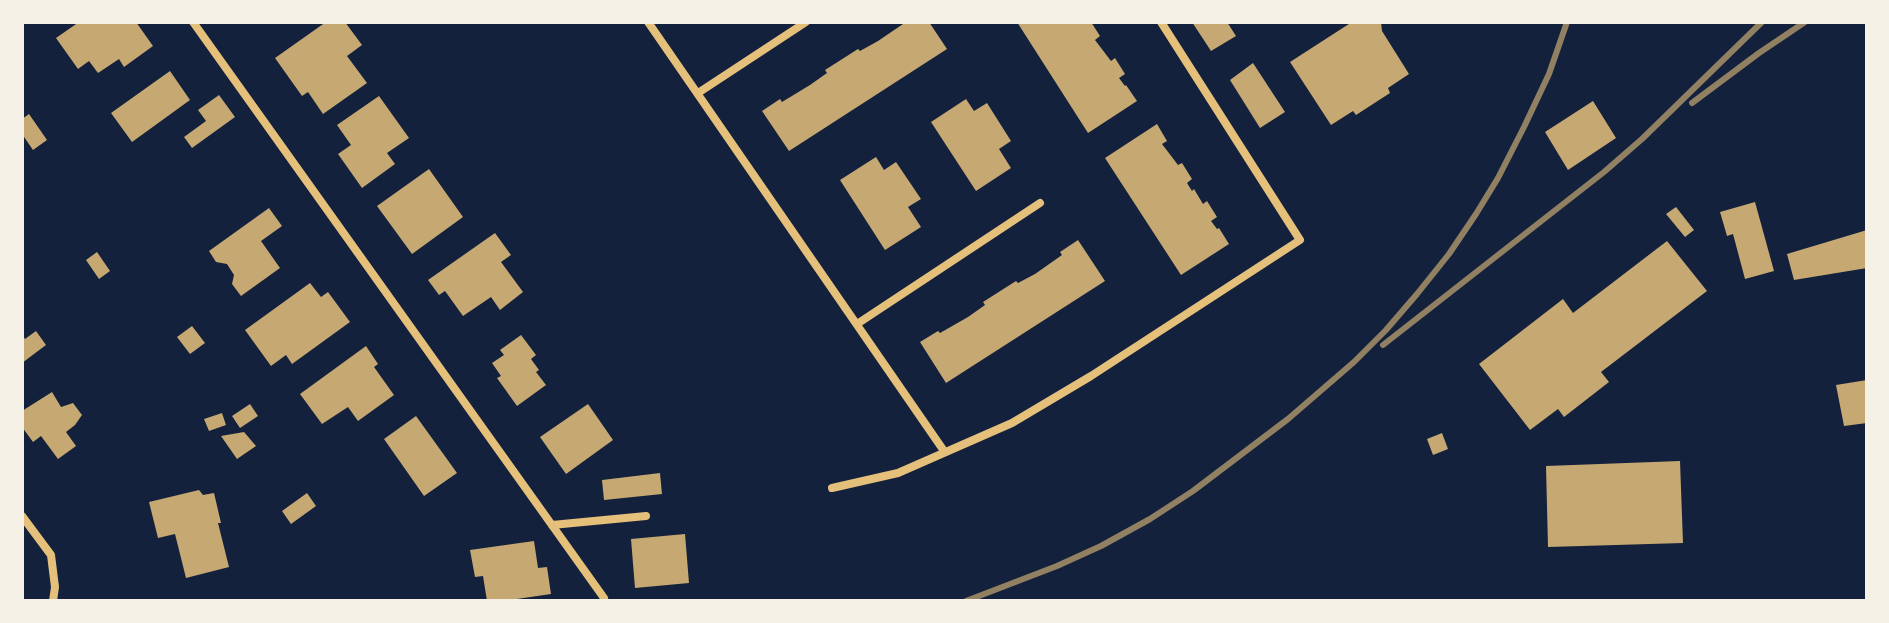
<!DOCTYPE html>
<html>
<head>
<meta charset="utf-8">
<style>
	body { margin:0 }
	#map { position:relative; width:1889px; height:623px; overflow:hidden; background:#14213d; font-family:Inter,sans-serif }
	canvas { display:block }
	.frame { position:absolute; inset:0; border:24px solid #f6f1e7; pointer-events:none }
</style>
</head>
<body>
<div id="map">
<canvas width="1889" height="623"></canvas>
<div class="frame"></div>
</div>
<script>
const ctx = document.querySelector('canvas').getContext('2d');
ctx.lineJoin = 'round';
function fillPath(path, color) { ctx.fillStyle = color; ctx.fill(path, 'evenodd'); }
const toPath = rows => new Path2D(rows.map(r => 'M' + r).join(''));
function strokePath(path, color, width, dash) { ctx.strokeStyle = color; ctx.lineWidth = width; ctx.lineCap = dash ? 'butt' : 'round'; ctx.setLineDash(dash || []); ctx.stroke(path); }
const building = toPath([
	[79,22,136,22,153,46,124,67,119,59,98,73,89,61,78,69,56,38],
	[326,22,345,22,362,45,347,56,367,83,323,114,308,92,302,96,275,58],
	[906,22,929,22,947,49,789,151,762,111,780,99,782,102,810,85,827,73,825,70,858,49,860,51,878,41],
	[1017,22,1091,22,1100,36,1095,40,1111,61,1115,58,1125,74,1119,78,1125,86,1126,85,1137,101,1088,133],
	[1192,22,1227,22,1236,36,1211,51],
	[1352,22,1381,22,1382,31,1409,74,1388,88,1390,93,1356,115,1353,111,1331,125,1290,62],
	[1253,63,1285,112,1260,128,1230,80],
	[170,71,190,100,132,142,111,113],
	[219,95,235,117,192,148,184,137,206,121,198,110],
	[379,96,409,138,387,153,395,164,362,188,338,154,351,145,337,125],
	[966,99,974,111,987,103,1011,141,999,149,1011,168,976,191,931,122],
	[1593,101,1616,138,1568,170,1545,132],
	[29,114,47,140,33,150,22,134,22,119],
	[1157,124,1167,141,1162,144,1178,165,1182,163,1192,179,1187,183,1192,191,1194,189,1203,204,1207,201,1217,217,1211,221,1217,229,1219,228,1229,244,1181,275,1105,158],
	[876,157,884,170,896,162,921,199,908,207,921,227,885,250,840,180],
	[429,169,463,217,412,254,377,206],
	[1755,202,1774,271,1745,279,1733,234,1727,236,1720,212],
	[1676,207,1694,230,1685,237,1666,214],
	[269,208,282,226,261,241,280,268,241,296,232,284,234,275,227,264,216,262,209,251],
	[1867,230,1867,268,1794,280,1787,254],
	[495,233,511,255,501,262,523,292,500,310,491,297,463,316,445,291,439,295,428,280],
	[1078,240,1105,281,946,383,920,342,938,331,940,333,968,317,985,305,983,302,1016,281,1018,283,1035,274,1062,255,1060,252],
	[1667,241,1707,291,1601,372,1609,382,1564,417,1558,409,1530,430,1479,364,1563,299,1573,313],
	[97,252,110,271,99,279,86,260],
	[310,283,321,297,328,292,350,322,292,364,286,355,271,366,245,330],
	[192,326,205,343,190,354,177,337],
	[36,331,46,345,22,363,22,335,25,339],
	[521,335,536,355,531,359,539,370,536,372,546,385,517,406,497,378,501,376,492,363,504,355,500,350],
	[366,346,378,364,374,367,394,395,358,421,348,407,322,424,300,394],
	[1867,380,1867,423,1844,426,1836,385],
	[52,392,61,407,73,403,82,415,75,425,66,432,76,446,58,459,41,436,33,442,22,427,22,411],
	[250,404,258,416,240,428,232,416],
	[588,404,613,440,566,474,540,437],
	[222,413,226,425,209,431,204,419],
	[416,416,457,473,424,496,384,439],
	[244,432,256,446,237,459,221,436],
	[1442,433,1448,449,1433,455,1427,439],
	[1680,461,1683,543,1548,547,1546,466],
	[660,473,662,494,604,500,602,480],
	[199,490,203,495,214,493,221,523,218,523,229,567,186,578,175,534,158,538,149,502],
	[307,493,316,506,291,524,282,511],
	[685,534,689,583,635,588,631,539],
	[534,541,538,568,547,567,551,594,503,601,487,601,483,576,475,577,470,550]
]);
const minor = toPath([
	[193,22,604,598],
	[648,22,944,451],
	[698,93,806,22],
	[857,324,1040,203],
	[832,488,898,473,1012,423,1091,376,1300,240,1161,22],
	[22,516,51,555,55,587,53,601],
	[552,525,646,516]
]);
const rail = toPath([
	[1692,103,1759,53,1805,22],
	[1383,345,1604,172,1642,139,1762,22],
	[966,601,1057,566,1101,546,1150,519,1193,491,1288,419,1354,362,1386,330,1417,294,1449,254,1476,214,1498,178,1524,127,1549,74,1567,22]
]);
fillPath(building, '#c6a872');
strokePath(minor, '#e5c07b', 8);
strokePath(rail, '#918062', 6);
</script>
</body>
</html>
